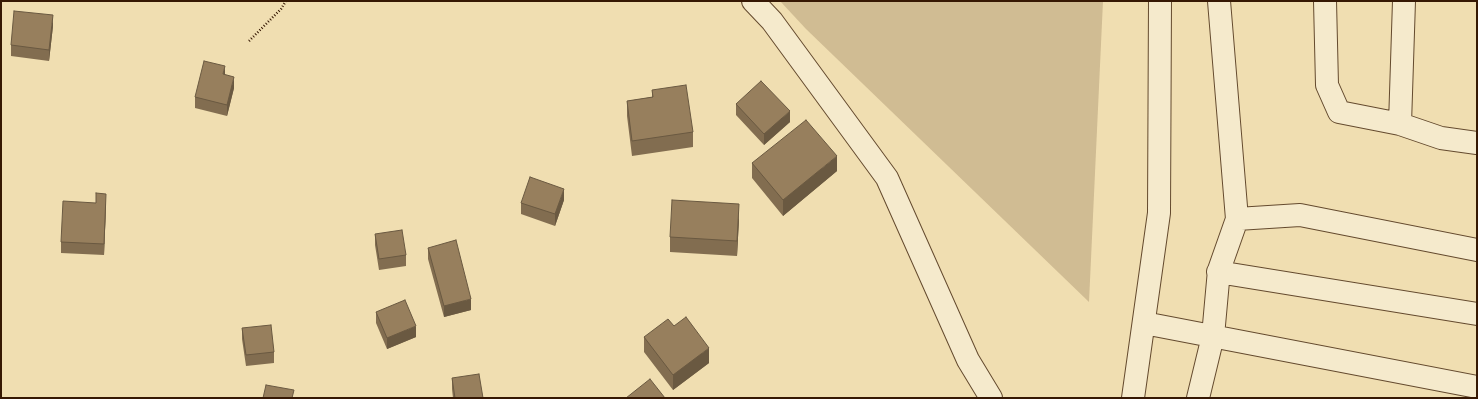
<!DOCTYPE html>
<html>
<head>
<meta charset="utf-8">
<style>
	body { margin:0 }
	#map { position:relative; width:1478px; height:399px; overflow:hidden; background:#f0deb1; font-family:Cardo,serif }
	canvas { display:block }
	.frame { position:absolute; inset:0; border:2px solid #361803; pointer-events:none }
</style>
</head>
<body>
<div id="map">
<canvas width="1478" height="399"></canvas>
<div class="frame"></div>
</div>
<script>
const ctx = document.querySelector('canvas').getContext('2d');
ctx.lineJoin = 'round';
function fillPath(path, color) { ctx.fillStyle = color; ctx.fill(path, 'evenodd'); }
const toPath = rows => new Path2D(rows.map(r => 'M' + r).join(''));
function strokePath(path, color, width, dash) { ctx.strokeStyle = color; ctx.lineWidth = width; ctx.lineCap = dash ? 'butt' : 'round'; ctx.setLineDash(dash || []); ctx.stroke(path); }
const green = toPath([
	[780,1,1103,1,1089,302,806,29]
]);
const path = toPath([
	[249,41,281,9,286,1]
]);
const minor = toPath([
	[753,1,772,21,887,178,968,360,991,398],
	[1325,1,1327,85,1339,112,1400,124,1441,138,1477,143],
	[1400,124,1404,1],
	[1237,219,1300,215,1477,250],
	[1218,272,1477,314],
	[1144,323,1477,387],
	[1133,398,1159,213,1160,1],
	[1198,398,1213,336,1219,270,1237,219,1219,1]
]);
const wall = toPath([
	[53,26,49,61,11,56,11,45],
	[225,75,234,88,227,116,195,108,195,97],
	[652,90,693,132,693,147,632,156,627,116,627,101,652,97],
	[736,104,790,122,764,145,736,115],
	[752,163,837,171,783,216,752,178],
	[564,200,555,226,521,214,521,203],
	[106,205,104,255,61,253,61,242],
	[739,219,737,256,670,252,670,237],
	[375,234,406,255,406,266,379,270,375,245],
	[428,248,471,310,444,317,428,259],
	[376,312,416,337,387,349,376,323],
	[674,326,709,363,673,390,644,352,644,337],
	[242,328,274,352,274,363,246,366,242,339],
	[452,378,483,398,453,398,452,389]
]);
const shadedWall = toPath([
	[53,15,53,26,49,61,49,50],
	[225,66,225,77,223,74],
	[234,77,234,88,227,116,227,105],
	[790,111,790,122,764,145,764,134],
	[837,156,837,171,783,216,783,200],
	[564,189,564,200,555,226,555,214],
	[106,194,106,205,104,255,104,244],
	[739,204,739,219,737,256,737,241],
	[471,299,471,310,444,317,444,306],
	[416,326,416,337,387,349,387,338],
	[709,348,709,363,673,390,673,375]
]);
const building = toPath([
	[14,11,53,15,49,50,11,45,14,11],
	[204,61,225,66,223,74,234,77,227,105,195,97,204,61],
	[761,81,790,111,764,134,736,104,761,81],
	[686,85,693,132,632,141,627,101,653,97,652,90,686,85],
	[806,120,837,156,783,200,752,163,806,120],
	[530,177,564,189,555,214,521,203,530,177],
	[96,193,106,194,104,244,61,242,63,201,96,203,96,193],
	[672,200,739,204,737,241,670,237,672,200],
	[402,230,406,255,379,259,375,234,402,230],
	[456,240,471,299,444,306,428,248,456,240],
	[405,300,416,326,387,338,376,312,405,300],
	[686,317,709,348,673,375,644,337,668,319,674,326,686,317],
	[271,325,274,352,246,355,242,328,271,325],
	[479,374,483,398,455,398,452,378,479,374],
	[650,379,665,398,626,398,650,379],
	[266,385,294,390,292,398,263,398,266,385]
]);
fillPath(green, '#d0bc93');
strokePath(minor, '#644a2e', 24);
strokePath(path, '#361803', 2.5, [1, 2]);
strokePath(minor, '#f5eacc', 22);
fillPath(wall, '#826d50');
fillPath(shadedWall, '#6a5941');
fillPath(building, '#977f5d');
strokePath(building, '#6a5941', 1);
</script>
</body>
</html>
